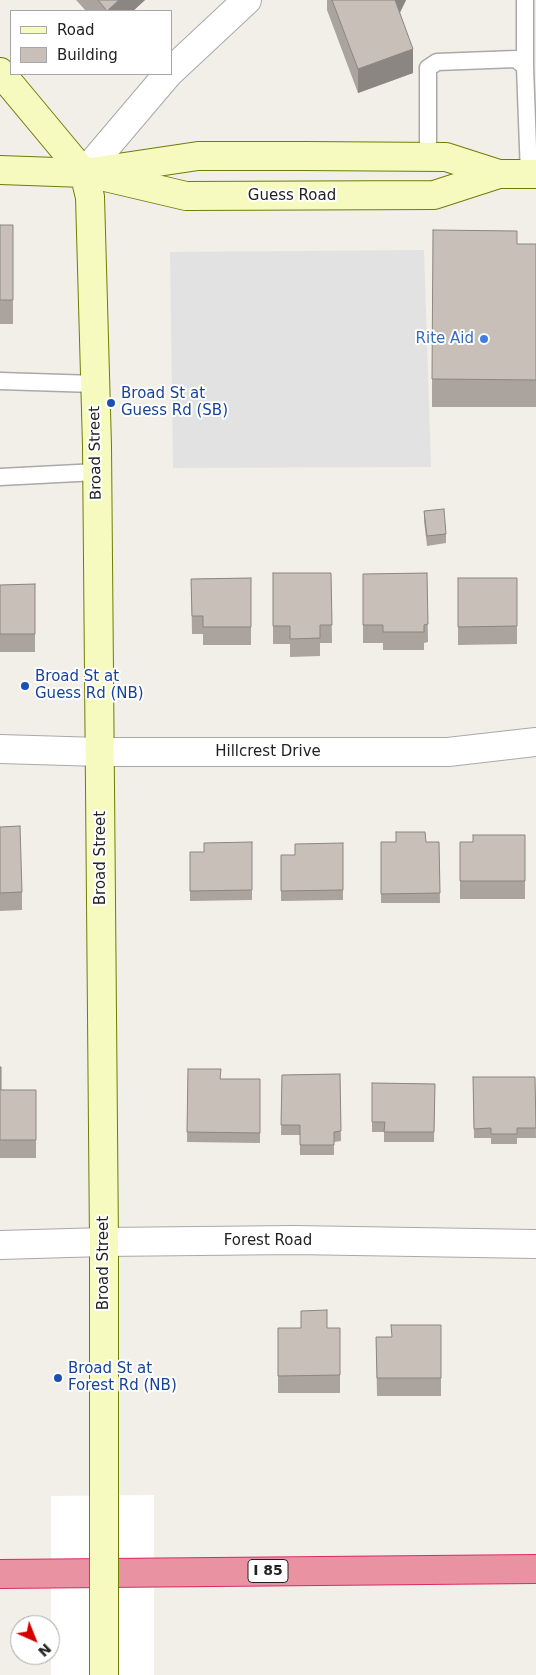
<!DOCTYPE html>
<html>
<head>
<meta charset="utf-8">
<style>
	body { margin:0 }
	#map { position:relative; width:536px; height:1675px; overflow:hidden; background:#f2efe9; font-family:"DejaVu Sans",sans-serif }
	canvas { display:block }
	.legend { position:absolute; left:10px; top:10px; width:162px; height:65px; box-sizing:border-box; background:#fff; border:1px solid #a7a7a7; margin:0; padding:6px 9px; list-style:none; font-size:15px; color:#222 }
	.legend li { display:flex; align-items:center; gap:10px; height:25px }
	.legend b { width:25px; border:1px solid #a7a7a7 }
	.north { position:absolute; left:10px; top:1615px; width:50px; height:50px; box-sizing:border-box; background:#fff; border:1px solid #a7a7a7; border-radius:50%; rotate:136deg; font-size:14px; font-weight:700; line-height:20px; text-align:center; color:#222 }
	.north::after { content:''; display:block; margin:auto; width:18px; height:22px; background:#d40000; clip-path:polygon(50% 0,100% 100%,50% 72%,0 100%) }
</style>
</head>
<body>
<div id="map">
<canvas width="536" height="1675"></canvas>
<ul class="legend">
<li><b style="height:6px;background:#f7fabf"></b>Road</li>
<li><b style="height:14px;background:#c7bfb8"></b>Building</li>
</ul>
<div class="north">N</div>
</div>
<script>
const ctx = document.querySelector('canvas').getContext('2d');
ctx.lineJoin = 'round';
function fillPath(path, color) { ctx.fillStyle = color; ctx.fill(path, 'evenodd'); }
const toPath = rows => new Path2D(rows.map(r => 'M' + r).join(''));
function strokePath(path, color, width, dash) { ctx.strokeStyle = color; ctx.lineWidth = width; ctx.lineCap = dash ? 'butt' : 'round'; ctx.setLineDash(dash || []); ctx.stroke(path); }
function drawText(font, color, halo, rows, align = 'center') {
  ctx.font = font + ' "DejaVu Sans",sans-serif'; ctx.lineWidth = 4; ctx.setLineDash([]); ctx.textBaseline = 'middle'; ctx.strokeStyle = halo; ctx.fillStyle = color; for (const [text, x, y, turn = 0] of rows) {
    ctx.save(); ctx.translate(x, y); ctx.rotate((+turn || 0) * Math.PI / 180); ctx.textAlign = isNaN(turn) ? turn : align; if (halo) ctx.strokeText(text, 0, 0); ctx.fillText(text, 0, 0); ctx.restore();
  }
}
const parking = toPath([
	[424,250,431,467,173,468,170,252]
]);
const pier = toPath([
	[154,1495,154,1675,51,1675,51,1496]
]);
const lane = toPath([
	[525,0,525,67],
	[428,157,428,68,437,62,516,59,525,67,529,174],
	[0,381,95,384],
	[0,477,97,472]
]);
const street = toPath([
	[171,71,247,0],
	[84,173,168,74],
	[0,749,100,752,448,752,536,742],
	[0,1245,104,1242,294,1240,536,1244]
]);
const secondary = toPath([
	[0,72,84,173,90,197,97,446,104,1242,104,1496],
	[0,170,84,173,198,156,303,156,446,157,499,174],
	[101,176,186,196,434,195,499,174,536,174]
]);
const highway = toPath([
	[0,1574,536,1569]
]);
const secondaryBridge = toPath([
	[104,1496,104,1675]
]);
const wall = toPath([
	[76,0,145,0,133,11,86,11],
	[327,0,406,0,400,13,413,73,358,93,327,10],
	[0,225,13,225,13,324,0,324],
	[517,244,536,244,536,407,432,407,432,379],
	[424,511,446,534,446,543,427,546,424,521],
	[273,573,331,573,332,643,320,643,320,656,290,657,290,644,273,644],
	[427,573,428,642,424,643,424,650,383,650,383,643,363,643,363,574],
	[251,578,251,645,203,645,203,634,192,634,191,579],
	[458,578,517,578,517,644,458,645],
	[35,584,35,652,0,652,0,585],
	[0,827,22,892,22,910,0,911],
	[525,835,525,899,460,899,460,842,473,842],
	[252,842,252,900,190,901,190,852,204,852],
	[381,842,439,842,440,903,381,903],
	[343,843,343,900,281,901,281,855,295,855],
	[0,1067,1,1090,36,1090,36,1158,0,1158],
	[188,1069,221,1079,260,1079,260,1143,187,1142],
	[340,1074,341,1141,334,1142,334,1155,300,1155,300,1135,281,1135,282,1075],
	[473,1077,535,1077,536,1138,517,1138,517,1144,491,1144,491,1138,474,1138],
	[372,1083,435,1084,434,1142,384,1142,384,1132,372,1132],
	[441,1325,441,1396,377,1396,376,1337,391,1337],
	[278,1328,340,1328,340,1393,278,1393]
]);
const shadedWall = toPath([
	[119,0,145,0,133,11,107,11],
	[392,0,406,0,399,14],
	[413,49,413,73,358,93,358,69]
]);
const building = toPath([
	[98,0,119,0,107,11,98,0],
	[332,0,395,0,413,49,358,69,332,0],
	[0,225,13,225,13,300,0,300,0,225],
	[433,230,517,231,517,244,536,244,536,380,432,379,433,230],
	[444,509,446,534,427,536,424,511,444,509],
	[273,573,331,573,332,625,320,625,320,638,290,639,290,626,273,626,273,573],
	[427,573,428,624,424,625,424,632,383,632,383,625,363,625,363,574,427,573],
	[251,578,251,627,203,627,203,616,192,616,191,579,251,578],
	[458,578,517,578,517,626,458,627,458,578],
	[35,584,35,634,0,634,0,585,35,584],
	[20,826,22,892,0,893,0,827,20,826],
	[396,832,425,832,426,842,439,842,440,893,381,894,381,842,396,842,396,832],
	[473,835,525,835,525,881,460,881,460,842,473,842,473,835],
	[252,842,252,890,190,891,190,852,204,852,204,843,252,842],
	[343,843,343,890,281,891,281,855,295,855,295,844,343,843],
	[0,1067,1,1067,1,1090,36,1090,36,1140,0,1140,0,1067],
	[188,1069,221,1069,220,1079,260,1079,260,1133,187,1132,188,1069],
	[340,1074,341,1131,334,1132,334,1145,300,1145,300,1125,281,1125,282,1075,340,1074],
	[473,1077,535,1077,536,1128,517,1128,517,1134,491,1134,491,1128,474,1129,473,1077],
	[372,1083,435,1084,434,1132,384,1132,385,1122,372,1122,372,1083],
	[327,1310,327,1328,340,1328,340,1375,278,1376,278,1328,301,1328,301,1311,327,1310],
	[391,1325,441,1325,441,1378,377,1378,376,1337,392,1337,391,1325]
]);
const markers = [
	[484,339,5,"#3f7fe0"],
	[111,403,5,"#1a4fb4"],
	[25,686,5,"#1a4fb4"],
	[58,1378,5,"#1a4fb4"]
];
const shields = [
	[268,1571,40]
];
const shieldNames = [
	["I 85",268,1571]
];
const streetNames = [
	["Guess Road",292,196],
	["Broad Street",96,453,-91],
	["Hillcrest Drive",268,752],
	["Broad Street",101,858,-90],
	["Forest Road",268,1241],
	["Broad Street",104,1263,-90]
];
const shopNames = [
	["Rite Aid",474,339]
];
const transitNames = [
	["Broad St at",121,394],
	["Guess Rd (SB)",121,411],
	["Broad St at",35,677],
	["Guess Rd (NB)",35,694],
	["Broad St at",68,1369],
	["Forest Rd (NB)",68,1386]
];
fillPath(parking, '#e2e2e2');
fillPath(pier, '#fff');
strokePath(lane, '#a9a9a9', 19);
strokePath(street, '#a9a9a9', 30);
strokePath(secondary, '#707d05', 30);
strokePath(highway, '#dc2a67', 30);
strokePath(lane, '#fff', 16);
strokePath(street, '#fff', 28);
strokePath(secondary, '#f7fabf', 28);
strokePath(highway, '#e892a2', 28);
strokePath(secondaryBridge, '#707d05', 30, []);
strokePath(secondaryBridge, '#f7fabf', 28);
fillPath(wall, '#aba49e');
fillPath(shadedWall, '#8b8681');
fillPath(building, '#c7bfb8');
strokePath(building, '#8b8681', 1);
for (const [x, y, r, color] of markers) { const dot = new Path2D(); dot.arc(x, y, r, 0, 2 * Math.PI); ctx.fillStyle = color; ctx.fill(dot); strokePath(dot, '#fff', 2); }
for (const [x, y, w] of shields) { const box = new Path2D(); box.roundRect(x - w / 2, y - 11.5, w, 23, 4); ctx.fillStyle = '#fff'; ctx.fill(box); strokePath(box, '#222', 1); }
drawText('bold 14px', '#222', null, shieldNames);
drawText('15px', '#222', '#fff', streetNames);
drawText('15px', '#366cbe', '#fff', shopNames, 'right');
drawText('15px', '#164399', '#fff', transitNames, 'left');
</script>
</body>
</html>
